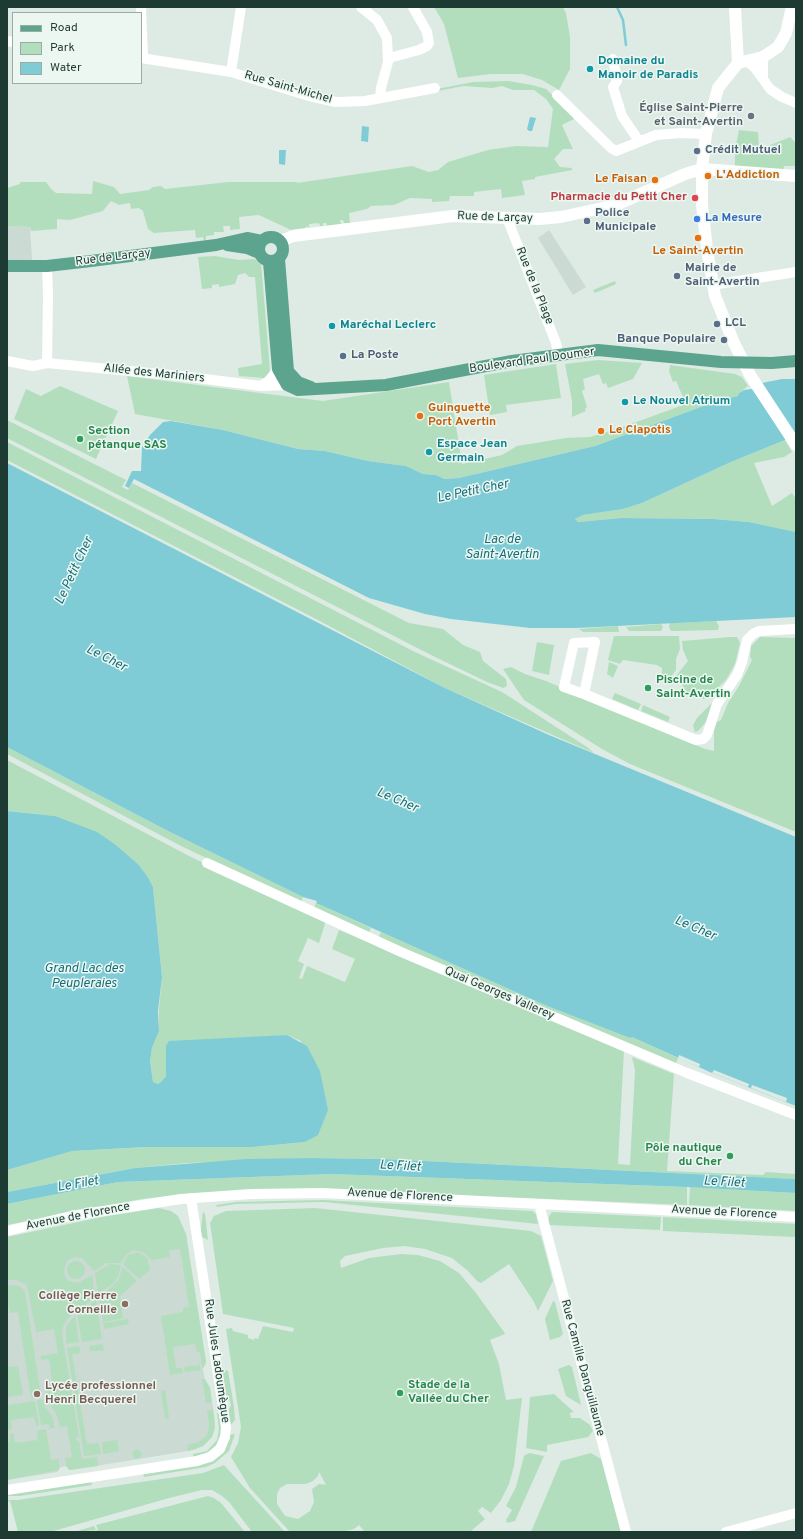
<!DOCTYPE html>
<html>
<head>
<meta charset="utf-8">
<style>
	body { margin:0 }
	#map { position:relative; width:803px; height:1539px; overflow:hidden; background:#ddebe4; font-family:Overpass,sans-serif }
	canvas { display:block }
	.frame { position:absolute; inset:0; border:8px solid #1d3b32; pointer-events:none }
	.legend { position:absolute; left:12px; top:12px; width:130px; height:72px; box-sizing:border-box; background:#edf7f2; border:1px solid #9aaca5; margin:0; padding:5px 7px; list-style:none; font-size:12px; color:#1d3b32 }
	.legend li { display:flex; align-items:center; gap:8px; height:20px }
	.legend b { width:20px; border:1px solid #9aaca5 }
</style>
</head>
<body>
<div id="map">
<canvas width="803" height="1539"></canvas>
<div class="frame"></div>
<ul class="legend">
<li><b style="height:5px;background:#5da48f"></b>Road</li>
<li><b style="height:11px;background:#b3debd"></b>Park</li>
<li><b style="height:11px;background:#7fccd6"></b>Water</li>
</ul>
</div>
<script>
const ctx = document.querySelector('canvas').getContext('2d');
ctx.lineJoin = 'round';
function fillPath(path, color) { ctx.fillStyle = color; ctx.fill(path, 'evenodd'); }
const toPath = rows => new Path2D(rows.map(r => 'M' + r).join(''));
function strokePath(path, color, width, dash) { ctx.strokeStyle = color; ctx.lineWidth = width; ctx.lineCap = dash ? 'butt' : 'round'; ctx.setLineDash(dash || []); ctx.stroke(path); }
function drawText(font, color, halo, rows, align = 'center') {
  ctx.font = font + ' Overpass,sans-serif'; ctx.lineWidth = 3; ctx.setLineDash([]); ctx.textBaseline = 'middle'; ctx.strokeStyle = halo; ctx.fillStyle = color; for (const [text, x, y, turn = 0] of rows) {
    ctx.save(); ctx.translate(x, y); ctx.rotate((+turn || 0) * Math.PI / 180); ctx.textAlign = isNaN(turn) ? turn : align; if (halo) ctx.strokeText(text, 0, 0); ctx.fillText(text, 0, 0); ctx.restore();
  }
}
const built = toPath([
	[7,226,30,227,32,260,7,260],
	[549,230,586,287,573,295,538,238],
	[186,1234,206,1362,203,1369,205,1382,210,1388,215,1421,212,1437,203,1446,194,1450,71,1470,66,1466,61,1467,57,1472,7,1480,7,1256]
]);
const green = toPath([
	[434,7,563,7,566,13,570,37,570,69,559,90,542,80,523,74,491,74,458,78,444,24],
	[509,81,532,85,546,89,576,118,562,125,573,149,563,149,554,159,560,167,572,168,572,170,535,177,535,179,522,181,525,195,502,198,501,189,474,192,474,196,450,196,449,201,432,202,432,199,410,198,394,205,371,206,367,209,349,213,350,223,344,223,343,220,340,220,341,224,327,226,326,223,323,223,323,226,320,226,319,223,309,224,309,228,307,226,305,228,291,230,259,215,239,217,240,229,230,230,230,226,223,226,224,232,214,232,214,235,206,236,206,240,204,241,203,237,196,238,195,230,154,233,148,229,143,211,139,208,131,209,130,203,119,205,111,201,103,211,70,220,57,219,57,229,31,231,30,227,7,226,7,188,20,184,20,182,46,182,51,189,56,193,92,194,93,181,114,187,120,194,149,190,153,187,161,186,165,189,228,182,297,182,297,183,412,166,429,172,438,170,448,162,488,150,516,146,548,147,553,109,546,99,534,90,513,90,502,86,492,88,464,86,432,92,432,90,473,82],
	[739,130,758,132,759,147,768,146,790,137,796,143,796,166,784,166,783,170,735,167,735,150],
	[215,256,239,260,254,259,261,262,270,371,264,378,239,376,238,368,262,364,255,277,249,277,245,273,238,275,235,284,219,287,219,284,212,285,212,288,202,289,198,257],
	[615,281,616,284,595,293,593,290],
	[598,360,642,363,633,379,608,388,606,383,603,384,599,374,583,379,585,389,582,391,587,407,585,409,586,411,572,417,572,401,565,364],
	[556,364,561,398,506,405,507,412,490,415,484,375],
	[670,365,735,374,742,377,748,386,739,393,738,396,717,401,595,446,459,478,443,479,436,475,423,474,406,466,368,461,325,451,298,449,223,430,135,414,127,376,323,401,449,382,462,464,502,455,517,446,566,438,590,437,617,429,686,404,676,381,673,382,669,371],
	[60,386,118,411,96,459,14,419,26,389,41,396],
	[7,420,126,480,122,487,128,490,132,483,409,623,443,629,463,645,480,652,483,661,506,679,507,686,503,688,487,682,431,655,7,438],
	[785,440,792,452,784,457,754,463,772,506,792,493,796,499,796,532,749,522,713,519,621,518,578,522,575,521,576,518,583,515,623,509,642,503,731,462],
	[7,442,415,652,502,692,587,747,594,753,445,688,316,619,7,460],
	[716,621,719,626,718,630,675,631,671,631,669,627,670,623],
	[661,624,663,627,661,631,629,631,626,627],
	[618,626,619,632,583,632,579,629],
	[614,636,679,636,680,649,676,659,676,670,670,678,662,675,662,668,657,665,623,660,620,664,608,660],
	[730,637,737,637,740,643,735,664,726,680,709,696,704,699,682,690,683,685,672,681,688,661,683,650,682,641],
	[760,637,796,638,796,832,630,764,602,749,524,700,503,669,511,667,525,674,546,681,705,749,714,751,714,731,717,722,721,720,728,703,739,686,752,660,750,657,751,646],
	[537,642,554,645,549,675,532,671],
	[609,662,618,666,613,678,607,674],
	[615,693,641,704,638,710,612,699],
	[713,702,706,722,698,731,695,732,693,725,697,718],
	[643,705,670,717,668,722,641,711],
	[7,747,170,832,303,897,301,903,179,845,7,754],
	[7,760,191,857,324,921,325,924,319,943,308,938,298,961,304,964,299,978,302,979,307,966,345,982,355,959,332,949,339,930,624,1050,618,1164,630,1165,635,1070,632,1057,674,1074,667,1171,763,1175,766,1172,796,1174,796,1179,383,1159,310,1158,188,1163,135,1168,7,1192,7,1170,71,1151,146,1147,253,1147,305,1142,301,1041,287,1035,166,1046,166,1076,161,1082,158,1084,153,1082,150,1061,152,1048,159,1031,159,1009,162,977,153,887,138,864,116,845,55,816,7,811],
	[316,903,371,928,368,934,314,908],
	[381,932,547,1006,630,1038,632,1037,678,1058,676,1063,378,938],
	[331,1174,687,1187,687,1205,526,1198,229,1191,184,1194,142,1199,7,1225,7,1204,118,1182],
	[690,1187,796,1193,796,1211,689,1205],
	[323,1200,532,1211,536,1214,538,1224,324,1202,236,1204,217,1207,216,1205,236,1202],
	[159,1208,171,1211,178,1216,186,1234,206,1362,204,1367,202,1367,200,1352,197,1352,195,1344,173,1347,176,1368,182,1368,183,1373,170,1375,161,1316,183,1312,183,1308,189,1307,180,1249,169,1250,170,1257,152,1260,143,1252,133,1250,126,1255,121,1263,106,1263,94,1271,82,1258,74,1257,67,1261,64,1270,65,1277,69,1281,78,1283,92,1275,95,1297,67,1319,63,1327,62,1334,79,1437,76,1437,77,1441,79,1441,82,1459,97,1457,98,1466,69,1470,66,1466,65,1458,72,1457,67,1426,60,1427,57,1416,48,1401,46,1389,53,1387,49,1359,42,1360,40,1356,58,1353,54,1329,36,1332,27,1285,17,1280,7,1280,7,1237,102,1217],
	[315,1208,531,1231,541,1236,553,1281,538,1311,534,1302,509,1264,481,1283,477,1281,468,1271,452,1258,425,1249,404,1246,383,1248,345,1256,340,1261,341,1268,369,1258,401,1254,418,1255,440,1261,459,1273,476,1293,504,1332,505,1334,490,1340,499,1364,506,1400,522,1398,514,1466,509,1484,501,1500,491,1513,482,1507,478,1511,485,1519,470,1532,365,1532,359,1525,354,1529,340,1532,290,1532,250,1488,231,1457,238,1443,241,1427,226,1329,232,1328,233,1331,248,1335,248,1338,254,1340,254,1338,258,1339,263,1326,293,1332,294,1328,223,1314,210,1223,214,1216,226,1211],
	[319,1472,326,1485,319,1484,312,1489,314,1502,310,1511,298,1519,285,1516,277,1504,277,1494,280,1488,287,1484,306,1484,313,1481,318,1476],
	[203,1212,205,1214,208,1240,200,1236],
	[552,1212,661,1217,660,1230,548,1225,549,1216],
	[663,1217,796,1224,796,1237,663,1231],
	[138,1252,147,1258,150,1270,139,1279,123,1264,128,1255],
	'67 1270a9 9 0 1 1 18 0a9 9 0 1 1-18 0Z',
	[110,1264,121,1265,118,1277,114,1283,98,1294,95,1273],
	[123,1267,137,1281,120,1296,123,1318,103,1322,99,1298,118,1281],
	[7,1285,19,1286,25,1291,41,1397,31,1398,18,1312,10,1313,9,1307,7,1307],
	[96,1300,102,1339,82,1342,77,1314],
	[553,1301,555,1302,563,1334,560,1337,550,1340,545,1319],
	[75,1316,79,1342,66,1344,66,1326],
	[128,1319,129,1324,104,1329,103,1323],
	[103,1344,104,1351,90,1351,89,1346],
	[79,1346,81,1353,72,1354,87,1444,99,1443,101,1454,84,1456,67,1348],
	[197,1354,201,1370,185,1372,184,1367,199,1365],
	[569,1365,572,1367,581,1405,566,1396,558,1369],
	[18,1366,23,1395,7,1397,7,1367],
	[220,1368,228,1371,234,1407,235,1420,229,1427,228,1411,231,1405,229,1398,224,1395],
	[202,1379,205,1379,210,1388,212,1403,206,1403],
	[165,1390,169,1418,165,1419,161,1391],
	[554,1394,574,1412,570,1413,571,1418,580,1418,590,1425,593,1431,588,1437,547,1445,547,1452,526,1448,530,1397],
	[43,1399,45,1407,52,1416,55,1428,48,1429,50,1427,48,1424,41,1425,37,1400],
	[35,1401,39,1425,36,1426,34,1417,11,1420,12,1429,7,1430,7,1405],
	[213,1409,215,1428,212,1437,203,1446,188,1451,187,1445,199,1442,207,1435,209,1425,207,1411],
	[217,1413,219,1414,222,1433,218,1443,209,1452,193,1457,193,1454,207,1451,217,1440,219,1429],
	[46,1429,51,1460,59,1459,59,1470,7,1480,7,1442,10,1441,10,1433,13,1433,15,1443,38,1440,37,1431],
	[235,1434,229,1451,215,1463,206,1467,144,1477,143,1473,197,1464,229,1435],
	[117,1440,119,1451,103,1454,102,1442],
	'132.5 1454a4.5 4.5 0 1 1 9 0a4.5 4.5 0 1 1-9 0Z',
	[529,1453,544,1456,515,1521,507,1523,506,1520,512,1510,506,1506,516,1487,524,1456],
	[591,1453,601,1459,621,1532,531,1532,561,1461],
	[224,1465,285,1532,252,1532,229,1502,222,1496,212,1490,202,1490,169,1498,50,1532,18,1532,10,1501,7,1502,9,1500,17,1500,203,1473],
	[91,1481,92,1485,20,1496,7,1496,7,1494],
	[208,1496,214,1498,221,1503,245,1532,93,1532,98,1530,96,1525],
	[94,1526,96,1530,74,1532]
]);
const water = toPath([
	[530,117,536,118,532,131,529,131,527,129],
	[362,126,369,127,368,142,361,141],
	[279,150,286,150,285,165,279,164],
	[782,379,796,379,796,432,785,440,731,462,642,503,623,509,583,515,575,519,578,522,621,518,713,519,749,522,796,532,796,617,577,628,530,628,451,619,425,614,369,598,134,479,129,488,125,486,132,471,141,471,142,447,150,435,163,422,171,421,223,430,298,449,325,451,368,461,406,466,423,474,436,475,444,479,459,478,595,446,717,401,738,396,739,393,744,390,752,389,762,383],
	[7,463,445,688,549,735,796,837,796,1106,712,1073,632,1037,630,1038,547,1006,316,903,317,901,303,897,170,832,7,747],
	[7,811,55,816,97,832,116,845,138,864,147,876,153,887,162,977,158,1011,159,1031,152,1048,150,1061,153,1082,158,1084,161,1082,166,1076,166,1046,169,1041,287,1035,307,1046,320,1071,328,1110,318,1135,305,1142,253,1147,146,1147,72,1151,7,1170],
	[310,1158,383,1159,796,1179,796,1193,687,1187,331,1174,118,1182,7,1204,7,1192,135,1168,246,1159]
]);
const pier = toPath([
	[679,1055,700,1064,699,1067,678,1058],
	[714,1070,749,1084,748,1087,712,1073],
	[752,1085,787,1098,786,1102,751,1088]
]);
const stream = toPath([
	[617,7,623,20,626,45]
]);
const street = toPath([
	[141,7,143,58],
	[361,7,377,20,387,38,388,62,381,88,380,98],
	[7,41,13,42],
	[141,58,231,72,309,96,336,102,365,101,435,88],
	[389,58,419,50,427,46,429,43,427,32,413,7],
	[613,59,617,81,613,87,622,116,639,141],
	[747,61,755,68,763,79,763,57],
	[231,72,241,7],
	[763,79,770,89,782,97,796,103],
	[557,95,611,148,616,151,656,135,681,133,706,134],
	[507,218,556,343,558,354],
	[47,266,48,295,47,363],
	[712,285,796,272],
	[7,361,33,366,47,363,181,376,261,386],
	[278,369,269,381,261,386,287,385],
	[595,642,584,694,564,687,574,643,595,642],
	[584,694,696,740,703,739,707,735,717,704,737,675,742,662,747,640,753,634,759,631,796,629],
	[207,863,401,952,687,1073,796,1115],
	[539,1204,626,1532],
	[7,1231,71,1216,181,1199,251,1194,323,1193,796,1217],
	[7,1490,197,1461,210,1457,220,1449,225,1437,226,1427,191,1198],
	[726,1532,796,1513]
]);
const secondary = toPath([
	[735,7,738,63,718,88,706,134,702,169,702,204,707,250,715,296,734,343,750,375,796,445],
	[738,63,763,57,778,47,786,33,792,7],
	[281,241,293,236,453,216,539,219,561,217,616,205,685,174,702,169,796,176]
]);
const primary = toPath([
	'259 249a12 12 0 1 1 24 0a12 12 0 1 1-24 0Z',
	[227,245,247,248,259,253],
	[279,259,288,371,298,382,311,387],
	[269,262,278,369,287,385,298,390,386,385,512,361,598,350,721,362,772,363,796,361],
	[7,266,47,266,91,261,216,245,247,238,262,241]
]);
const markers = [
	[590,69,4,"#0f9aa8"],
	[751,116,4,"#6b7280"],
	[697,151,4,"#5c6f8a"],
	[708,176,4,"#e8710a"],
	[655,180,4,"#e8710a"],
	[695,198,4,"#e0444e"],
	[697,219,4,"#3f7fe0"],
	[587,221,4,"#5c6f8a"],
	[698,238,4,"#e8710a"],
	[677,276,4,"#5c6f8a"],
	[717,324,4,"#5c6f8a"],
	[332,326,4,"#0f9aa8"],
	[724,340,4,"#5c6f8a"],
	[343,356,4,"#5c6f8a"],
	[625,402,4,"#0f9aa8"],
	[420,416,4,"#e8710a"],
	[601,431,4,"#e8710a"],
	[80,439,4,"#2e9e5b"],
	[429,452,4,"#0f9aa8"],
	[648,688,4,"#2e9e5b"],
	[730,1156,4,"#2e9e5b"],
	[125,1304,4,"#8d6e63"],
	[400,1393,4,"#2e9e5b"],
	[37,1394,4,"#8d6e63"]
];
const cultureNames = [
	["Domaine du",598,62],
	["Manoir de Paradis",598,76],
	["Maréchal Leclerc",340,326],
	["Le Nouvel Atrium",633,402],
	["Espace Jean",437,445],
	["Germain",437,459]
];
const streetNames = [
	["Rue Saint-Michel",288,88,16],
	["Rue de Larçay",495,218,2],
	["Rue de Larçay",113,258,-7],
	["Rue de la Plage",534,286,68],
	["Boulevard Paul Doumer",532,361,-8],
	["Allée des Mariniers",154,374,6],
	["Quai Georges Vallerey",499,994,23],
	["Avenue de Florence",400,1196,3],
	["Avenue de Florence",724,1213,3],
	["Avenue de Florence",78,1217,-11],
	["Rue Jules Ladoumègue",216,1361,82],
	["Rue Camille Danguillaume",582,1368,75]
];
const worshipNames = [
	["Église Saint-Pierre",743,109],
	["et Saint-Avertin",743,123]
];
const serviceNames = [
	["Crédit Mutuel",705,151],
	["Police",595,214],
	["Municipale",595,228],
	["Mairie de",685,269],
	["Saint-Avertin",685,283],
	["LCL",725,324],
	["Banque Populaire",716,340,"right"],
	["La Poste",351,356]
];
const foodNames = [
	["L'Addiction",716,176],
	["Le Faisan",647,180,"right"],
	["Le Saint-Avertin",698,252,"center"],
	["Guinguette",428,409],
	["Port Avertin",428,423],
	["Le Clapotis",609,431]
];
const healthNames = [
	["Pharmacie du Petit Cher",687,198]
];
const shopNames = [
	["La Mesure",705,219]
];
const leisureNames = [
	["Section",88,432],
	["pétanque SAS",88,446],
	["Piscine de",656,681],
	["Saint-Avertin",656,695],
	["Pôle nautique",722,1149,"right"],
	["du Cher",722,1163,"right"],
	["Stade de la",408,1386],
	["Vallée du Cher",408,1400]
];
const educationNames = [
	["Collège Pierre",117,1297],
	["Corneille",117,1311],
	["Lycée professionnel",45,1387,"left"],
	["Henri Becquerel",45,1401,"left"]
];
const waterNames = [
	["Le Petit Cher",473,492,-12],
	["Lac de",502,540],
	["Saint-Avertin",502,555],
	["Le Petit Cher",75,571,-65],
	["Le Cher",106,659,27],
	["Le Cher",397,801,23],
	["Le Cher",695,929,23],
	["Grand Lac des",84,969],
	["Peupleraies",84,984],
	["Le Filet",400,1167,3],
	["Le Filet",724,1183,3],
	["Le Filet",78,1185,-10]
];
fillPath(built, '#cbdad3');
fillPath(green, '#b3debd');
fillPath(water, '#7fccd6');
fillPath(pier, '#ddebe4');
strokePath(stream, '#7fccd6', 2.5);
strokePath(street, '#fff', 10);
strokePath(secondary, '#fff', 12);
strokePath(primary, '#5da48f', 12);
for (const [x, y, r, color] of markers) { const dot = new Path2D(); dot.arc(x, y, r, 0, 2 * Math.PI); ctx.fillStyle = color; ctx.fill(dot); strokePath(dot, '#edf7f2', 1.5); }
drawText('bold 12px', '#0d838f', '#edf7f2', cultureNames, 'left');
drawText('12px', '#1d3b32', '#edf7f2', streetNames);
drawText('bold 12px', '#5b616d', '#edf7f2', worshipNames, 'right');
drawText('bold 12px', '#4e5e75', '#edf7f2', serviceNames, 'left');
drawText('bold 12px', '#c56008', '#edf7f2', foodNames, 'left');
drawText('bold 12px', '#be3a42', '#edf7f2', healthNames, 'right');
drawText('bold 12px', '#366cbe', '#edf7f2', shopNames, 'left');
drawText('bold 12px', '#27864d', '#edf7f2', leisureNames, 'left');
drawText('bold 12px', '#785e54', '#edf7f2', educationNames, 'right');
drawText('italic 13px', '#136e7b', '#edf7f2', waterNames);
</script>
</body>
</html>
